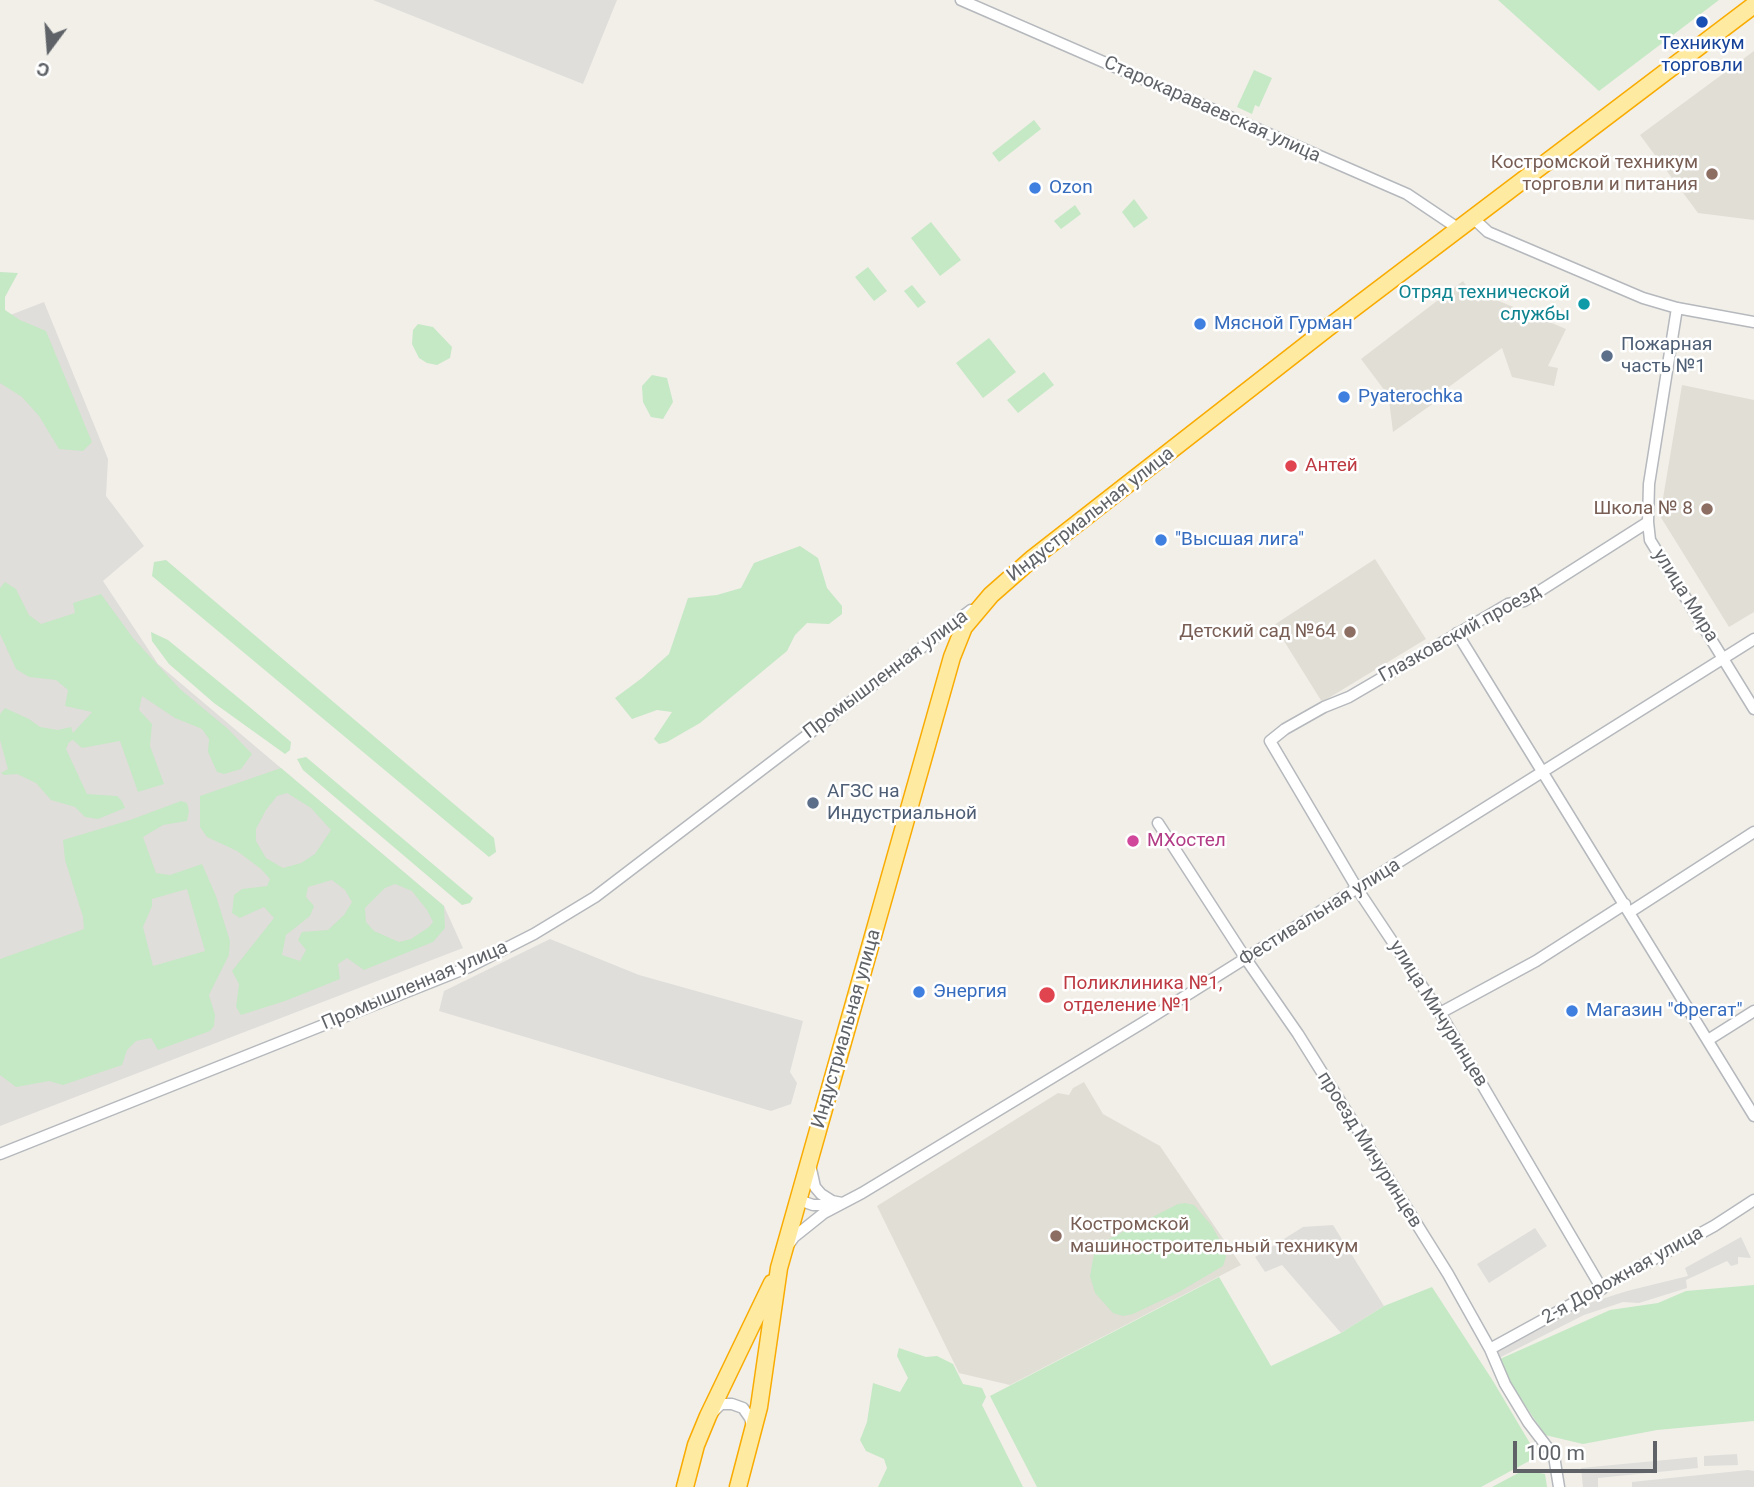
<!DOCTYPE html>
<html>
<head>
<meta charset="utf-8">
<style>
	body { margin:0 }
	#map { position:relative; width:1754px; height:1487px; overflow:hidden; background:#f1efe8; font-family:Roboto,sans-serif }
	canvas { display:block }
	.north { position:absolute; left:14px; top:14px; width:70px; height:70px; -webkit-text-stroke:5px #fff; paint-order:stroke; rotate:196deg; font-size:19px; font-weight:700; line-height:28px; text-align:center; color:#5f6368 }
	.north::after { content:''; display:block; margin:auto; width:24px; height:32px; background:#5f6368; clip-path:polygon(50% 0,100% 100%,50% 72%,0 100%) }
	.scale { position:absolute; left:1513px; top:1441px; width:144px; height:32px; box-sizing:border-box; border:4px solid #5f6368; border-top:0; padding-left:9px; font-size:21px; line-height:24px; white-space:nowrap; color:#5f6368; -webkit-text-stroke:5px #fff; paint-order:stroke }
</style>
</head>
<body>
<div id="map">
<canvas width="1754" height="1487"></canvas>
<div class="north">С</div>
<div class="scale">100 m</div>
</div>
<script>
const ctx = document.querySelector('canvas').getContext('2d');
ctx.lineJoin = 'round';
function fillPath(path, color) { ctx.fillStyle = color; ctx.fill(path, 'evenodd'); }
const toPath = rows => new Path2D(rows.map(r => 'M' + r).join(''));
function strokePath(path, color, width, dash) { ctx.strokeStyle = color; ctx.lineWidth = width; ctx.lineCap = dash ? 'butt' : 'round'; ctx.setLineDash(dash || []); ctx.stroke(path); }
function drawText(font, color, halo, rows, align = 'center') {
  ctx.font = font + ' Roboto,sans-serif'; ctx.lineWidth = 5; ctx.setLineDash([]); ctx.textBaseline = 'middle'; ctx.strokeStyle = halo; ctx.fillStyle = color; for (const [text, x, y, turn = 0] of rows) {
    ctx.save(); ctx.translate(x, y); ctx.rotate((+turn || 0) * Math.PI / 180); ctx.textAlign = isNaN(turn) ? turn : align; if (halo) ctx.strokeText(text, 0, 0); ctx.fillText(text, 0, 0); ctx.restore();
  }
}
const industrial = toPath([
	[373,0,617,0,583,84],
	[44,302,108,459,106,496,144,546,103,581,158,664,444,906,463,948,0,1126,0,319],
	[550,939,639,975,803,1021,790,1072,797,1083,791,1104,771,1111,439,1011,444,991],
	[1333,1225,1384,1306,1341,1333,1282,1265,1265,1272,1255,1257,1303,1227],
	[1535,1228,1547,1246,1489,1283,1477,1264],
	[1741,1237,1751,1258,1738,1257,1738,1264,1731,1266,1727,1261,1686,1280,1687,1288,1639,1303,1623,1302,1584,1315,1499,1358,1494,1350,1580,1306,1627,1291,1688,1276,1685,1268],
	[1737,1454,1738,1465,1704,1466,1704,1456],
	[1697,1457,1698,1468,1598,1478,1598,1487,1583,1487,1581,1468],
	[1748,1470,1754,1471,1754,1487,1632,1487,1632,1482]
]);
const education = toPath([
	[1754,51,1754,220,1698,213,1640,135],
	[1463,281,1478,302,1487,296,1566,329,1548,366,1558,368,1554,386,1512,377,1502,348,1446,389,1448,393,1393,432,1389,400,1391,399,1361,359],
	[1682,385,1754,400,1754,612,1729,627,1660,516],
	[1375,559,1426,639,1322,702,1274,625],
	[1084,1082,1103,1114,1160,1146,1241,1265,1010,1385,959,1373,877,1206,1058,1093,1069,1095,1073,1088]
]);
const green = toPath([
	[1498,0,1719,0,1599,91],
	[1254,70,1272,78,1259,107,1255,105,1252,114,1237,107],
	[1034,120,1041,129,999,162,992,153],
	[1134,199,1148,218,1134,228,1122,212],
	[1075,205,1081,214,1061,229,1054,221],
	[931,222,961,260,940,276,911,238],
	[868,267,887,291,874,301,855,277],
	[0,272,18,273,5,297,5,310,20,320,46,331,92,442,83,451,59,449,39,416,22,397,0,383],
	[912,285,926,302,918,308,904,291],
	[418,324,433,327,452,347,450,358,437,365,427,363,419,358,412,344,413,330],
	[989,338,1016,372,983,398,956,363],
	[1044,372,1054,385,1018,413,1007,400],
	[652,375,667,378,673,402,663,419,651,417,643,402,642,386],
	[800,546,818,558,827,588,842,606,842,614,829,624,807,623,795,635,787,651,700,723,667,742,659,744,654,739,672,712,657,710,632,719,615,698,642,678,669,654,688,598,717,595,741,588,754,563],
	[166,560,494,838,496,852,489,857,152,576,154,562],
	[5,582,16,589,29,615,41,624,75,613,73,603,101,594,133,638,180,689,228,729,252,754,241,769,224,774,217,772,208,752,209,739,202,729,175,718,142,696,139,710,152,724,150,746,164,784,138,792,120,741,82,748,73,740,69,742,66,749,87,794,117,796,122,801,125,808,98,819,85,817,75,807,51,800,36,783,17,774,4,775,1,773,8,769,0,740,0,714,5,708,29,719,40,727,58,730,71,727,73,733,92,712,65,706,68,690,56,680,29,677,16,669,0,634,0,588],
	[151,632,168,640,246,704,291,742,290,750,285,754,214,703,169,664,152,641],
	[306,757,473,898,470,903,462,905,303,770,297,759],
	[281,768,444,906,445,928,433,942,364,970,347,958,338,964,340,979,285,1001,241,1015,236,1007,239,984,232,971,274,918,264,907,240,918,232,913,234,895,242,889,267,886,270,879,261,869,237,851,207,837,200,827,200,796],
	[287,793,311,808,331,830,315,854,301,863,283,868,266,858,256,841,256,829,266,810,277,796],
	[332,880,345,890,352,902,344,915,328,930,302,932,298,940,306,950,300,961,282,955,286,935,310,916,314,906,306,897,308,887],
	[395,884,412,891,427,910,433,922,429,927,411,939,399,942,374,931,366,922,365,908,385,888],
	[181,801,187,803,189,811,187,821,163,825,143,837,156,873,170,875,202,864,216,896,230,941,229,955,209,995,215,1015,214,1026,210,1031,158,1050,151,1038,136,1041,127,1050,122,1065,63,1085,49,1081,16,1087,0,1075,0,959,84,929,83,917,65,860,63,840,130,820],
	[187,889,205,951,153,966,143,927,152,906,152,899],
	[1185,1203,1194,1205,1212,1226,1224,1248,1226,1257,1223,1266,1179,1292,1133,1314,1123,1316,1113,1313,1095,1293,1090,1276,1094,1254,1101,1243,1178,1204],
	[1219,1277,1271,1366,1341,1333,1384,1306,1432,1287,1493,1381,1531,1445,1531,1460,1481,1487,1037,1487,990,1396],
	[1754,1285,1754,1421,1657,1430,1583,1444,1545,1435,1503,1372,1500,1359,1610,1310,1658,1303,1686,1291],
	[899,1348,926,1357,937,1356,953,1364,963,1384,982,1388,986,1397,982,1405,1023,1487,878,1487,887,1468,884,1459,866,1451,860,1440,867,1422,873,1383,900,1392,908,1378,897,1356],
	[1524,1470,1545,1474,1547,1487,1492,1487]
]);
const minor = toPath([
	[961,0,1407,194,1459,229],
	[1473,218,1488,232,1643,298,1677,308,1754,322],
	[1677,308,1649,484,1648,522,1650,540,1754,709],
	[1457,633,1754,1116],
	[1158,823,1246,959,1298,1034,1448,1274,1490,1349,1505,1384,1528,1422,1554,1456,1559,1487],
	[1630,912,1754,832],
	[1440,1013,1536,961,1625,904],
	[1708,1040,1754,1011],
	[0,1154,469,967,534,934,595,897,971,610],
	[811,1169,815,1187,821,1194,832,1201,842,1203],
	[799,1200,813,1205,836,1205],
	[789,1244,794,1237,824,1213,862,1193,1144,1022,1754,639],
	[1602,1289,1440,1013,1358,890,1270,741,1285,729,1324,707,1349,697,1508,604,1524,601,1648,522],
	[1490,1349,1714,1226,1754,1200],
	[713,1412,721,1404,732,1404,743,1408,750,1418,752,1426]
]);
const trunk = toPath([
	[685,1487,696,1445,708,1416,772,1283],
	[738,1487,759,1407,779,1268,952,657,964,627,991,595,1033,558,1329,327,1754,5]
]);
const markers = [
	[1702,22,7,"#1a4fb4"],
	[1712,174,7,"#8d6e63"],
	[1035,188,7,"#3f7fe0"],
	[1584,304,7,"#0f9aa8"],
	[1200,324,7,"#3f7fe0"],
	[1607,356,7,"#5c6f8a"],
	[1344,397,7,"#3f7fe0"],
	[1291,466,7,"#e0444e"],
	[1707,509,7,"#8d6e63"],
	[1161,540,7,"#3f7fe0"],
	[1350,632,7,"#8d6e63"],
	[813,803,7,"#5c6f8a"],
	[1133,841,7,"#d1479c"],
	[919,992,7,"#3f7fe0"],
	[1047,995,9,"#e0444e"],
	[1572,1011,7,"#3f7fe0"],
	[1056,1236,7,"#8d6e63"]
];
const transitNames = [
	["Техникум",1702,44],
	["торговли",1702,66]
];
const streetNames = [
	["Старокараваевская улица",1212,110,24],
	["Индустриальная улица",1091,515,-38],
	["улица Мира",1685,596,58],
	["Глазковский проезд",1460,634,-29],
	["Промышленная улица",886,675,-37],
	["Фестивальная улица",1320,913,-32],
	["Промышленная улица",415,986,-23],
	["улица Мичуринцев",1438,1014,58],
	["Индустриальная улица",847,1029,-74],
	["проезд Мичуринцев",1369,1150,58],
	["2-я Дорожная улица",1623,1276,-29]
];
const educationNames = [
	["Костромской техникум",1698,163],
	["торговли и питания",1698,185],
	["Школа № 8",1693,509],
	["Детский сад №64",1336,632],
	["Костромской",1070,1225,"left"],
	["машиностроительный техникум",1070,1247,"left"]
];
const shopNames = [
	["Ozon",1049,188],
	["Мясной Гурман",1214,324],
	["Pyaterochka",1358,397],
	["\"Высшая лига\"",1175,540],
	["Энергия",933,992],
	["Магазин \"Фрегат\"",1586,1011]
];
const cultureNames = [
	["Отряд технической",1570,293],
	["службы",1570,315]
];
const serviceNames = [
	["Пожарная",1621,345],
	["часть №1",1621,367],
	["АГЗС на",827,792],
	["Индустриальной",827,814]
];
const healthNames = [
	["Антей",1305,466],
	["Поликлиника №1,",1063,984],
	["отделение №1",1063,1006]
];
const hotelNames = [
	["МХостел",1147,841]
];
fillPath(industrial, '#e0deda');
fillPath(education, '#e1ded6');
fillPath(green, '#c5e8c5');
strokePath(minor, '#b5b8bc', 13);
strokePath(trunk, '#f9ab00', 19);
strokePath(minor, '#fff', 10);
strokePath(trunk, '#feeaa1', 16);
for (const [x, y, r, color] of markers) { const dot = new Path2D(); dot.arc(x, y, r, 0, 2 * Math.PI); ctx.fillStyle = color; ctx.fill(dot); strokePath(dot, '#fff', 2.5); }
drawText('19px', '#164399', '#fff', transitNames);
drawText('19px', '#5f6368', '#fff', streetNames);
drawText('19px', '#785e54', '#fff', educationNames, 'right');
drawText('19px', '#366cbe', '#fff', shopNames, 'left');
drawText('19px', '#0d838f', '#fff', cultureNames, 'right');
drawText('19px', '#4e5e75', '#fff', serviceNames, 'left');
drawText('19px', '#be3a42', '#fff', healthNames, 'left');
drawText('19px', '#b23c85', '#fff', hotelNames, 'left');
</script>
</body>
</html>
